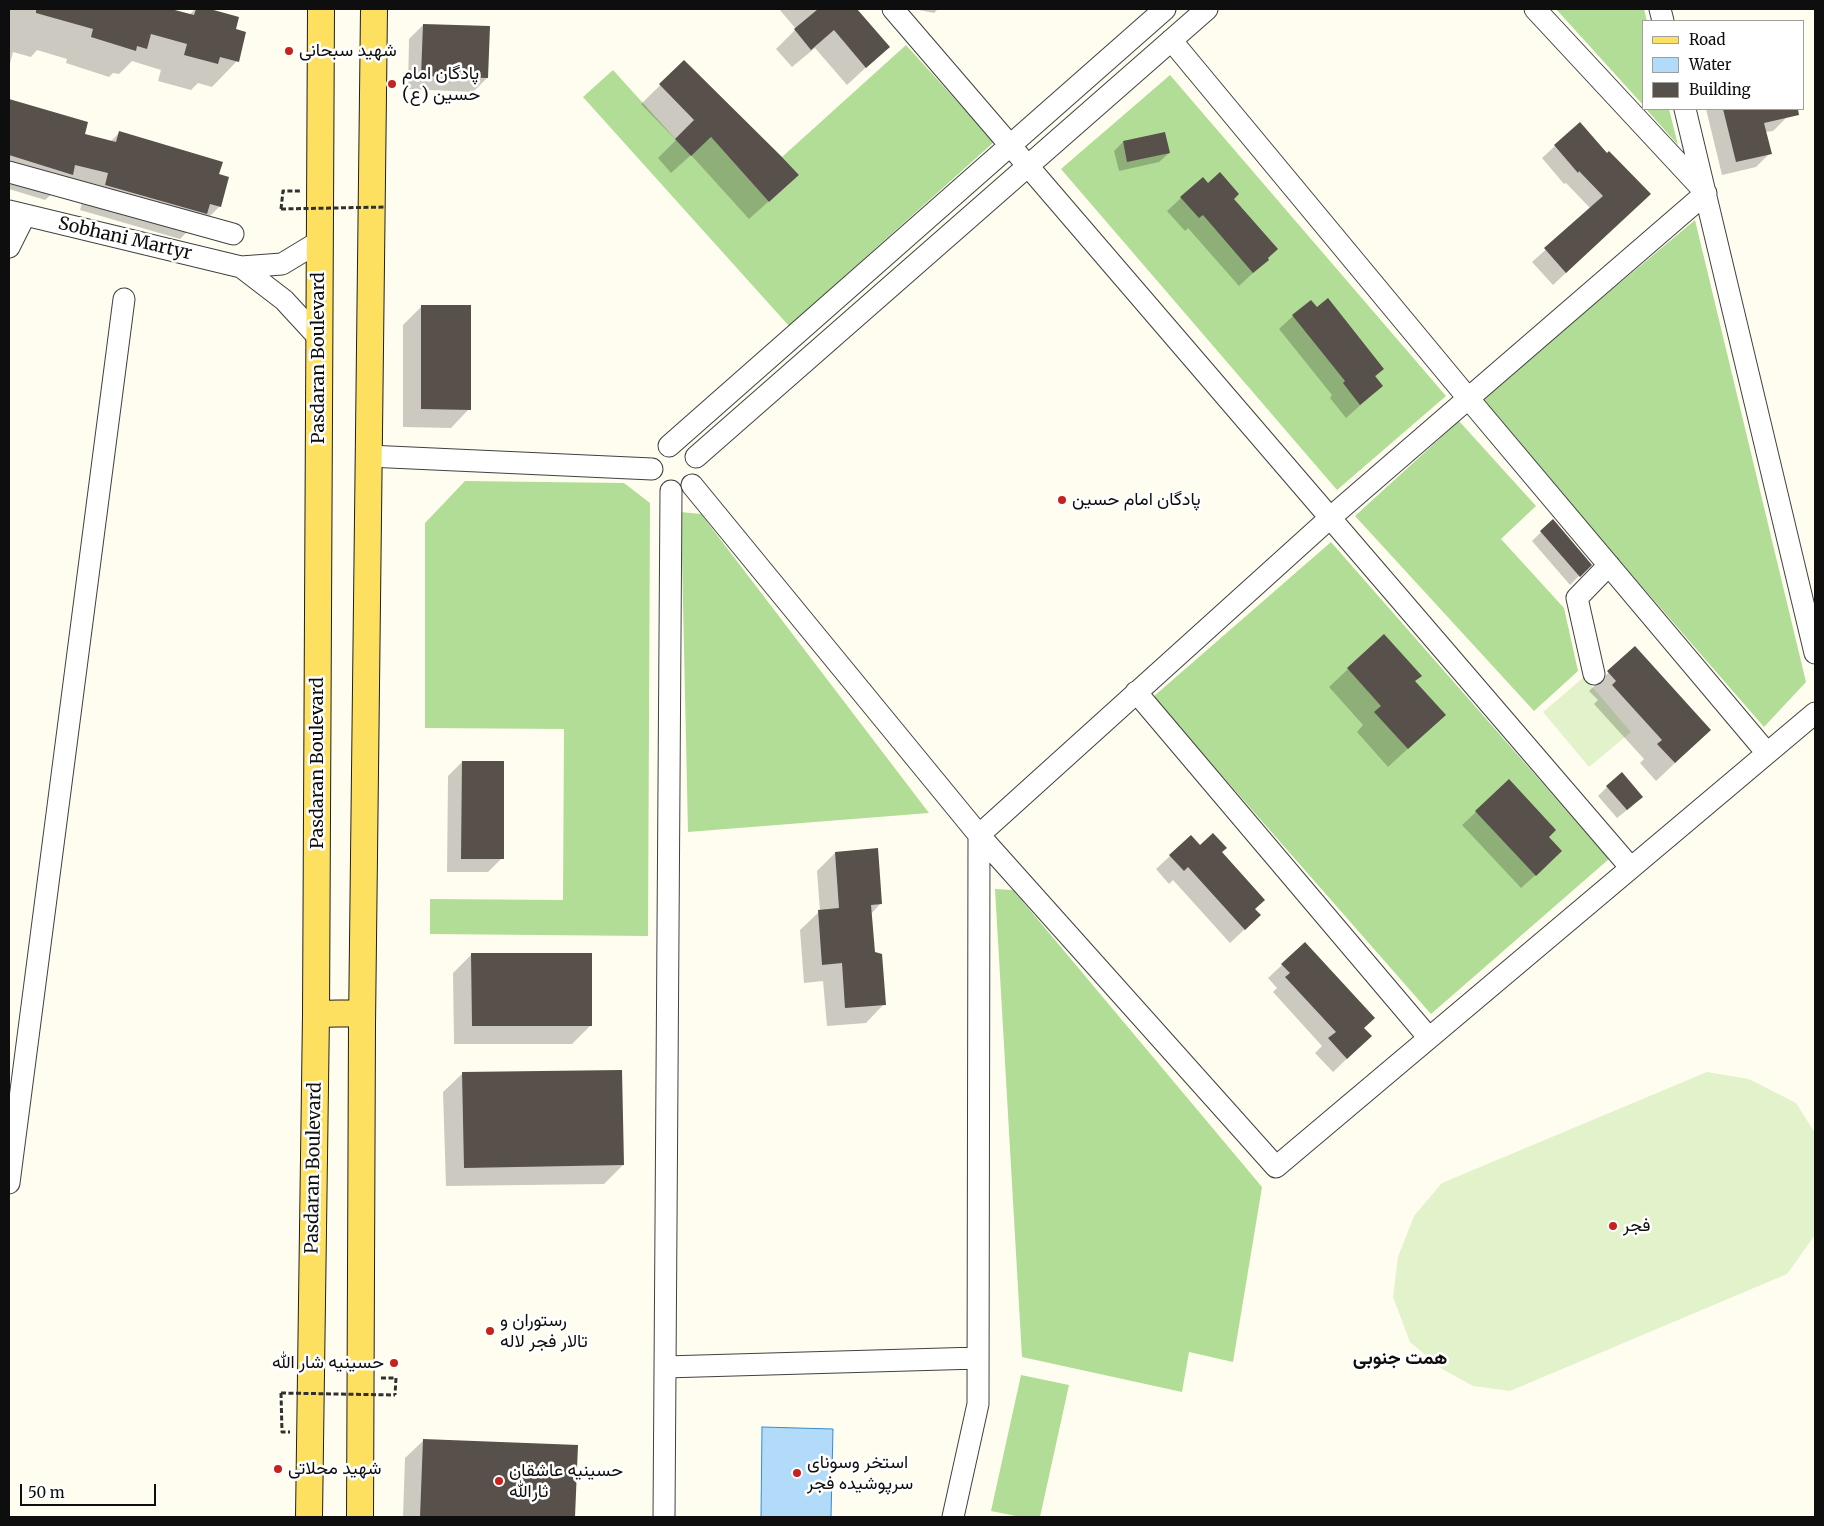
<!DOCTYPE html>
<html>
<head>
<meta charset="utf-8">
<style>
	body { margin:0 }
	#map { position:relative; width:1824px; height:1526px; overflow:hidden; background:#fffdf0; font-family:Merriweather,serif }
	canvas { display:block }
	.frame { position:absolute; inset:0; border:10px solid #0e0e0e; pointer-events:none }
	.legend { position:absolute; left:1642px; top:20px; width:162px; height:90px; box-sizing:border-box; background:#fff; border:1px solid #9f9f9f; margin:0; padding:6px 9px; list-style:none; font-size:15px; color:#0e0e0e }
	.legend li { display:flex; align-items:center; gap:10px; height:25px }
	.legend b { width:25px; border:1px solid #9f9f9f }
	.scale { position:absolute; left:20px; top:1484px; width:136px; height:22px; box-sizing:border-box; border:2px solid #0e0e0e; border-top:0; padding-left:6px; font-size:15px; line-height:18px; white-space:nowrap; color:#0e0e0e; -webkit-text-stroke:4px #fff; paint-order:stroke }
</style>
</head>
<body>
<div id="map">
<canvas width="1824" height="1526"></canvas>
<div class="frame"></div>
<ul class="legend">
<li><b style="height:6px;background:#fee061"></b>Road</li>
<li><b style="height:14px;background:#b2daf9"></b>Water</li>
<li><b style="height:14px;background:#58504a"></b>Building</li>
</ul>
<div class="scale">50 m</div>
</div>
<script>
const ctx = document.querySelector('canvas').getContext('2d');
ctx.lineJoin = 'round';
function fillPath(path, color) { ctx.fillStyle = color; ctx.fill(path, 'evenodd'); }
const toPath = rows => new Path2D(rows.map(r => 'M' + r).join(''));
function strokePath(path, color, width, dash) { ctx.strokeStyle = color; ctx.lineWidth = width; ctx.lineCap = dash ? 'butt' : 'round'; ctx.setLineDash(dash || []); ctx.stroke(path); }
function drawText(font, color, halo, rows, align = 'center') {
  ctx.font = font + ' Merriweather,Vazirmatn,serif'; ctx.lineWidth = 5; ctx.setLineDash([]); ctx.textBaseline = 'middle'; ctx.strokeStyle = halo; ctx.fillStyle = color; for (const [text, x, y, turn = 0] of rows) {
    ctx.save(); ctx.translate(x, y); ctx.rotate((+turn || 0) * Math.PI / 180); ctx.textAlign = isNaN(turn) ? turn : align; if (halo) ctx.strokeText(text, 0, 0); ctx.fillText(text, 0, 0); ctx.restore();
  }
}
const forest = toPath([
	[1556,9,1644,9,1647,21,1643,21,1643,105],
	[906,45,994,142,789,326,583,97,613,70,690,155,711,137,769,202,799,175,782,157],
	[1170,75,1446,396,1337,490,1061,169],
	[1646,109,1669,109,1678,145],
	[1695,220,1806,682,1764,727,1480,400],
	[1459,421,1536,506,1501,539,1564,608,1578,671,1534,711,1355,516],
	[465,481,624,483,650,503,648,936,430,934,430,899,563,900,564,729,425,728,425,523],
	[681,512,701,514,929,813,688,832],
	[1331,542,1609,859,1431,1014,1153,697],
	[995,889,1013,890,1262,1187,1233,1362,1189,1352,1182,1392,1022,1357],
	[1021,1375,1069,1385,1040,1517,1021,1517,991,1511]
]);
const pitch = toPath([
	[1584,677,1631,732,1589,767,1543,712],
	[1707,1072,1749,1079,1796,1103,1815,1133,1815,1235,1787,1274,1510,1391,1473,1386,1442,1369,1410,1342,1393,1297,1398,1257,1414,1216,1442,1183]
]);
const water = toPath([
	[762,1427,833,1429,831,1517,761,1517,762,1427]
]);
const shadow = toPath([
	[9,9,158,9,180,15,189,15,195,9,206,9,237,18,234,30,237,61,212,87,198,83,191,90,158,81,161,70,132,61,119,74,113,73,109,77,66,63,67,59,37,50,31,57,13,52,9,67],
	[779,9,855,9,888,47,847,85,815,48,792,67,776,49,796,29],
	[914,9,938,9,934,13],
	[423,25,487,78,473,92,408,89,409,39],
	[684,62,778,193,749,219,691,155,671,173,658,158,676,140,641,104],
	[9,100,87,123,84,135,110,142,119,133,218,175,220,206,194,232,188,231,180,239,80,210,83,199,54,192,45,200,9,189],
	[1706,109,1785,109,1787,117,1773,131,1765,132,1770,153,1756,167,1722,175],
	[1123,142,1169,153,1159,162,1119,171,1114,151],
	[1555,146,1636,207,1553,285,1532,262,1591,209,1566,183,1564,184,1542,158],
	[1208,185,1232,199,1267,260,1239,286,1188,228,1185,231,1167,211,1181,198],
	[422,306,469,409,451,428,403,427,403,325],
	[1293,316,1383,369,1375,377,1382,386,1346,418,1330,398,1332,395,1279,329],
	[1541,532,1590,565,1570,585,1532,541],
	[1635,648,1710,730,1656,781,1640,763,1644,759,1594,704,1598,700,1589,691],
	[1348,669,1414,682,1425,733,1388,767,1357,732,1363,725,1329,687],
	[462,762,502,858,488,872,447,872,448,776],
	[1607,787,1632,806,1617,818,1598,796],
	[1476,812,1548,837,1547,865,1521,888,1462,825],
	[1200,847,1220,852,1254,910,1245,929,1230,943,1173,880,1169,884,1156,869,1170,856],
	[835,853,881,903,871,914,874,953,884,1004,866,1023,827,1026,823,981,804,983,800,930,820,911,817,871],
	[472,954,591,1025,572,1044,454,1044,453,973],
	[1282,965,1363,1029,1356,1050,1333,1072,1315,1053,1322,1046,1273,992,1277,988,1268,978],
	[462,1074,623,1165,604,1184,446,1186,443,1092],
	[424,1440,577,1447,574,1517,403,1517,405,1458]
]);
const building = toPath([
	[36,9,171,9,194,15,196,9,210,9,239,17,236,29,246,32,239,62,220,57,218,64,184,55,187,44,151,34,147,49,137,46,136,51,91,37,93,29,36,13],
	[818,9,857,9,890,47,866,68,834,30,811,50,794,29],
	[423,24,490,26,488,78,421,76],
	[684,60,782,157,799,175,769,202,711,137,691,156,675,139,694,120,659,84],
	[9,99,88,122,85,134,116,142,119,131,223,162,219,174,229,177,221,207,210,204,207,214,105,185,108,173,75,165,73,175,9,155],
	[1723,109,1798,109,1799,115,1764,123,1772,154,1736,162],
	[1580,122,1607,153,1609,151,1651,194,1566,273,1544,248,1603,196,1579,171,1578,173,1554,145],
	[1165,132,1170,153,1127,162,1123,141],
	[1220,172,1239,194,1234,199,1278,249,1268,258,1269,260,1253,273,1203,215,1199,218,1180,197,1203,177,1208,183],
	[1328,298,1384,369,1375,376,1383,386,1360,405,1343,383,1345,381,1292,315,1311,300,1317,307],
	[421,305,471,305,471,410,421,409],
	[1553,519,1592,565,1580,577,1540,531],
	[1384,634,1422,676,1415,681,1446,715,1408,749,1374,712,1381,706,1347,668],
	[1635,646,1711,730,1675,763,1657,744,1662,740,1612,685,1616,681,1607,671],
	[462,761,504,761,504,859,461,859],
	[1622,772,1643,797,1627,810,1606,786],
	[1509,779,1556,830,1549,837,1562,851,1536,876,1475,811],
	[1213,833,1227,848,1222,852,1265,900,1255,909,1261,915,1245,930,1188,867,1184,871,1169,855,1191,835,1200,845],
	[878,848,882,904,871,905,875,952,882,954,886,1005,845,1008,842,963,822,965,818,910,839,908,835,852],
	[1305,942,1375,1018,1364,1028,1372,1036,1347,1059,1328,1038,1336,1032,1285,977,1290,973,1281,964],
	[471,953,592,953,592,1026,472,1026],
	[622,1070,624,1165,464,1168,462,1072],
	[423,1439,578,1445,575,1517,420,1517]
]);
const path = toPath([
	[281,209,283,191,300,191],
	[381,1378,396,1378,395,1395],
	[281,1393,282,1432,290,1432]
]);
const minor = toPath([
	[893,9,1631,868],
	[1660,9,1663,21],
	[1171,40,1468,398,1767,753],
	[1685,109,1815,653],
	[9,172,233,234],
	[9,211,241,267,282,264,320,241],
	[9,247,25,215],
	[241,267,284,300,319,338],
	[669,446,1165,9],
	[368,456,652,469],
	[696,457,1207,9],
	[692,485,979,835,1276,1167,1815,713],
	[1594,674,1577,598,1609,565],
	[1136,692,1429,1038],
	[9,1183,124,299],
	[665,1367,978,1358],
	[664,1517,671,491],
	[953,1517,978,1404,979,835,1331,517,1706,193,1535,9]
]);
const major = toPath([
	[316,1014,362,1013],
	[309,1517,316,1014,321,9],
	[360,1517,362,1025,374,9]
]);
const pathBridge = toPath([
	[281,209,386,207],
	[281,1393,395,1395]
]);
const markers = [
	[289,51,5,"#c52220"],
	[392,84,5,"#c52220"],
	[1062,500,5,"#c52220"],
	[1613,1226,5,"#c52220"],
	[490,1331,5,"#c52220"],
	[394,1363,5,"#c52220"],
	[278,1469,5,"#c52220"],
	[797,1473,5,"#c52220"],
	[499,1481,5,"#c52220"]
];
const poiNames = [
	["شهید سبحانی",299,51],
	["پادگان امام",402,74],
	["حسین (ع)",402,95],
	["پادگان امام حسین",1072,500],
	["فجر",1623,1226],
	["رستوران و",500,1321],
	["تالار فجر لاله",500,1342],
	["حسینیه شار الله",384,1363,"right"],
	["استخر وسونای",807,1463],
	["سرپوشیده فجر",807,1484],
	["شهید محلاتی",288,1469],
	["حسینیه عاشقان",509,1471],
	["ثارالله",509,1492]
];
const streetNames = [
	["Sobhani Martyr",125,239,13],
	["Pasdaran Boulevard",319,358,-90],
	["Pasdaran Boulevard",318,763,-90],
	["Pasdaran Boulevard",314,1168,-89]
];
const neighbourhoodNames = [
	["همت جنوبی",1400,1359]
];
fillPath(forest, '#b2dd96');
fillPath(pitch, '#e2f2ca');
fillPath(water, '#b2daf9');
strokePath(water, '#368bd3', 1);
fillPath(shadow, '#0003');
fillPath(building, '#58504a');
strokePath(minor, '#414141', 23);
strokePath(major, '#1f1f1f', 28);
strokePath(path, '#303030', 3, [5, 2.5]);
strokePath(minor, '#fff', 21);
strokePath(major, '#fee061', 26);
strokePath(pathBridge, '#303030', 3, [5, 2.5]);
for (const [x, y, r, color] of markers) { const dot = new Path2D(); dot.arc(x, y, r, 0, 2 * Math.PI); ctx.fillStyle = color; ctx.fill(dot); strokePath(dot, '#fff', 2); }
drawText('18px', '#0e0e0e', '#fff', poiNames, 'left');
drawText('18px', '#0e0e0e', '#fff', streetNames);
drawText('bold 19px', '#0e0e0e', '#fff', neighbourhoodNames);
</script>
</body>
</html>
